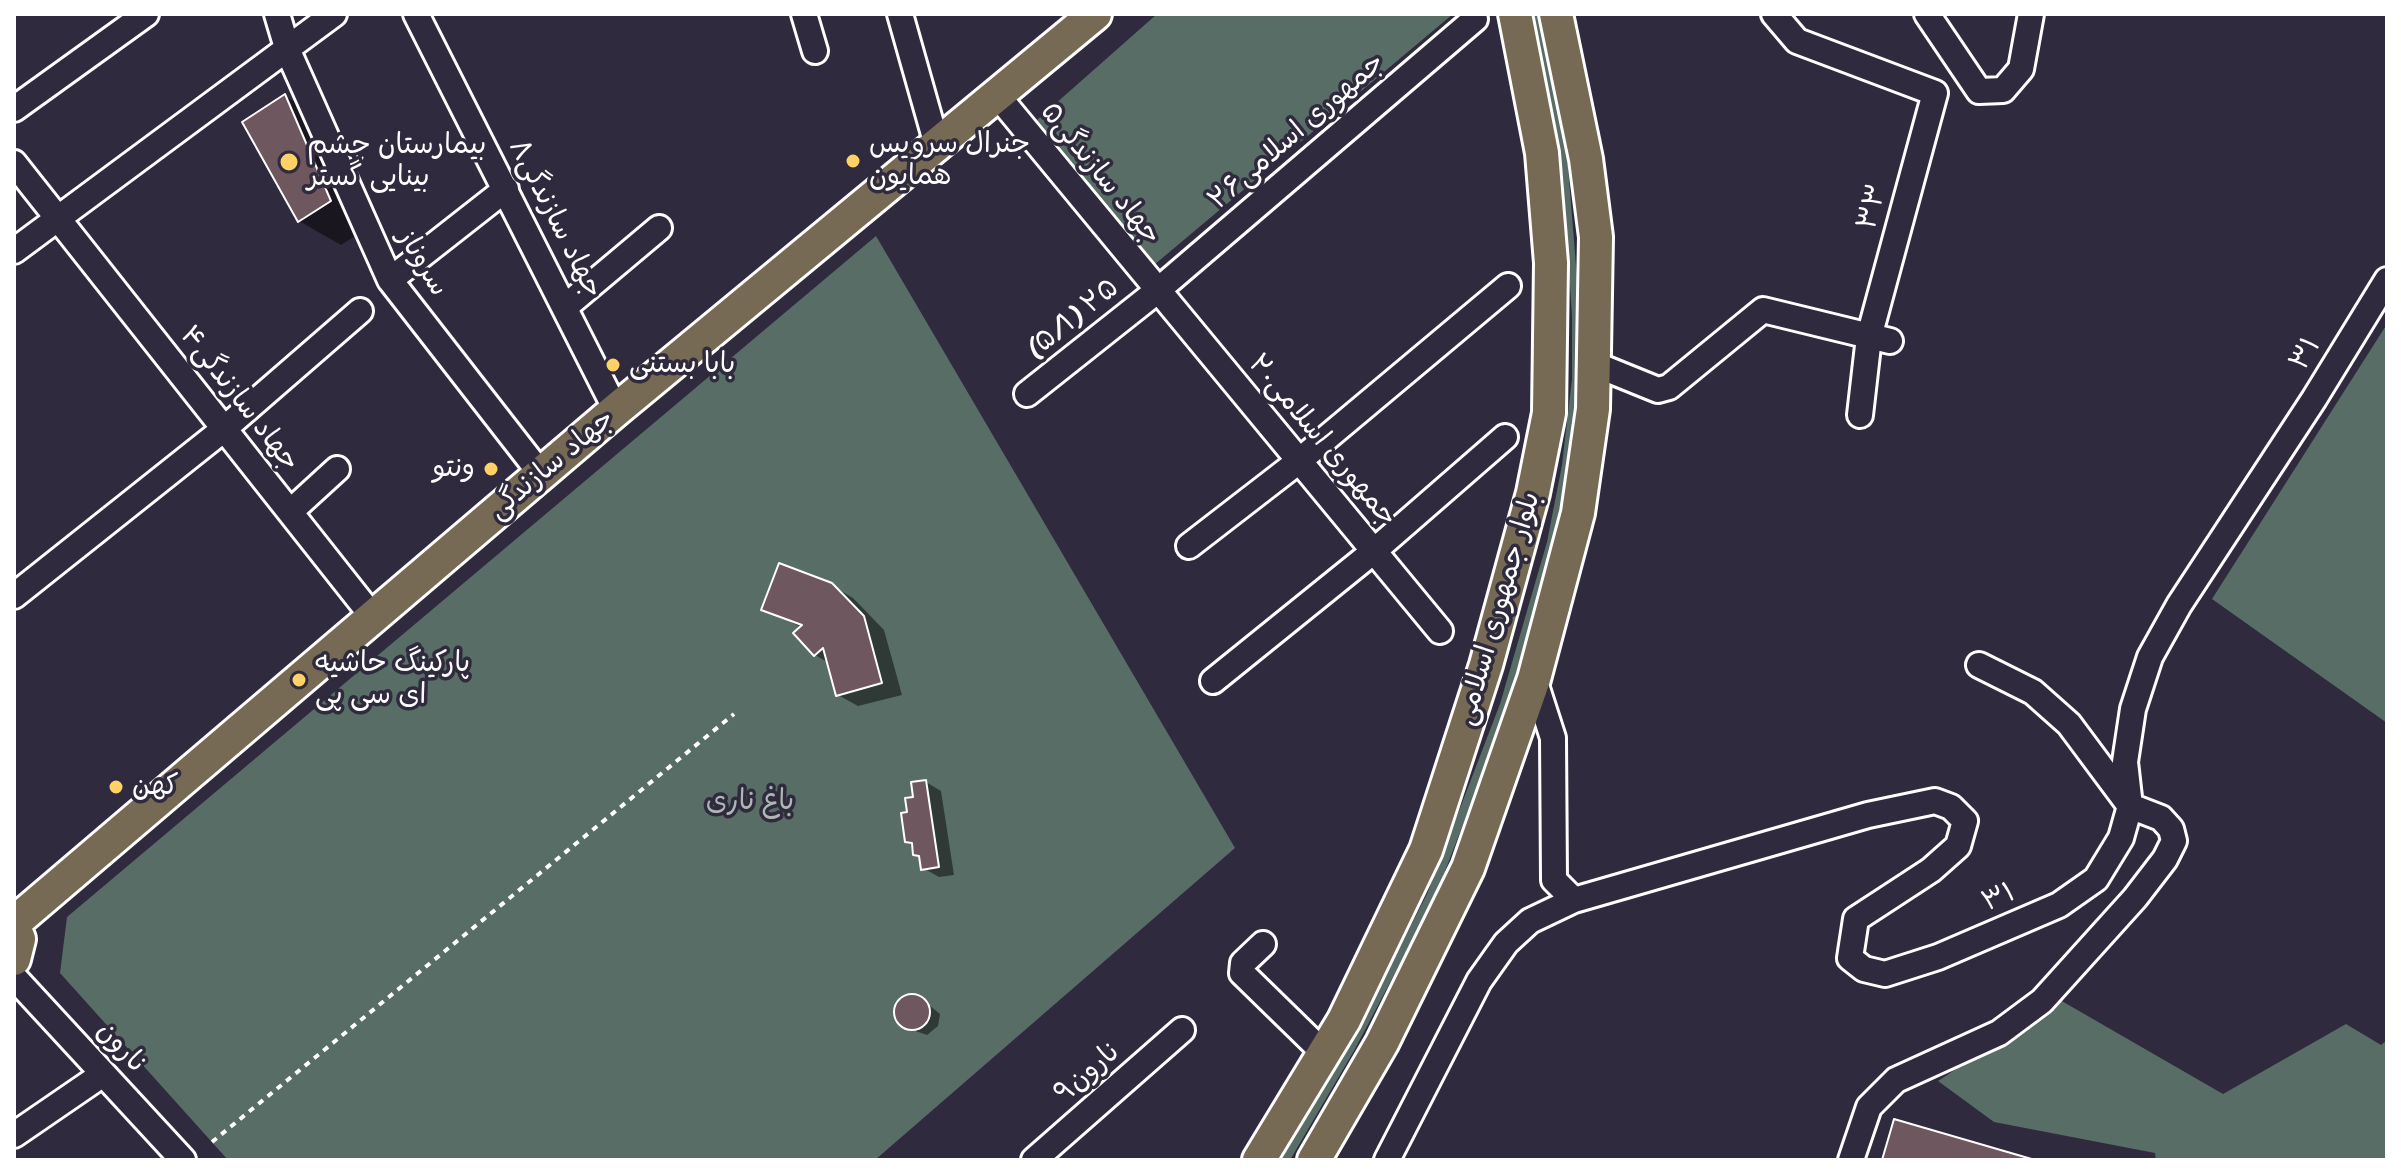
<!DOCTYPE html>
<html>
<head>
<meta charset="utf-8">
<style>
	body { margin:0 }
	#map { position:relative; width:2401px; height:1174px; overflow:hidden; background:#2f2a3d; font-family:Sriracha,sans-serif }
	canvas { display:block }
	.frame { position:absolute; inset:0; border:16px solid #fff; pointer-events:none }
</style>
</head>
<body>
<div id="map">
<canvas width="2401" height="1174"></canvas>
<div class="frame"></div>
</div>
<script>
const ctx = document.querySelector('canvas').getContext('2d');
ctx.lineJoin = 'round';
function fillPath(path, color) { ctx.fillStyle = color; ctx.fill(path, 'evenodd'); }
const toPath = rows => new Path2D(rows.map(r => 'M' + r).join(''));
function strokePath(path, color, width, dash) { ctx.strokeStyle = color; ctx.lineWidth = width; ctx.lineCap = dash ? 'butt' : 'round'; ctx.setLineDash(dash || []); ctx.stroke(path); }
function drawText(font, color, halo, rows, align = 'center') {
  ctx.font = font + ' Sriracha,"Playpen Sans Arabic",sans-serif'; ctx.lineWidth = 7; ctx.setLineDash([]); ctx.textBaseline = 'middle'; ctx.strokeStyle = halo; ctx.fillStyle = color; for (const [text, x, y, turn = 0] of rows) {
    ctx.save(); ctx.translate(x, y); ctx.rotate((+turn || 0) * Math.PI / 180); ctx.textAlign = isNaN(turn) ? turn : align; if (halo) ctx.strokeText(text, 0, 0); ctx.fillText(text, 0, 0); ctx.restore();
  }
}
const green = toPath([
	[1157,14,1453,14,1154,265,1037,120],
	[1531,14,1540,14,1565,129,1580,316,1580,376,1556,542,1508,708,1435,897,1355,1049,1290,1160,1281,1160,1372,1002,1427,894,1500,704,1547,542,1562,465,1572,379,1572,316,1563,175,1539,39],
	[876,236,1235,848,875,1160,228,1160,60,973,67,917],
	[2387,324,2387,723,2212,599],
	[2060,1000,2223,1094,2346,1024,2381,1045,2387,1040,2387,1160,2156,1160,2155,1153,1994,1122,1938,1081]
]);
const shadow = toPath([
	[285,96,327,120,372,225,341,245,299,221],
	[831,585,853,598,884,630,902,695,858,706,838,695,829,663,815,655,803,628,764,609],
	[926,782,941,791,954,875,939,877,923,868,914,844,907,840,909,814],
	[918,996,940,1014,938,1026,927,1035,904,1027,897,1018,896,1005,907,997]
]);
const building = toPath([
	[285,94,331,201,298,222,242,122,285,94],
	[779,563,832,583,864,616,882,683,836,696,823,648,814,656,793,633,802,625,761,610,779,563],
	[926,780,939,867,921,870,919,856,913,855,912,843,905,842,901,813,907,812,905,798,913,797,911,782,926,780],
	'894 1012a18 18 0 1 1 36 0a18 18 0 1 1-36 0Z',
	[1894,1119,2035,1160,1882,1160,1894,1119]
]);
const path = toPath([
	[212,1142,734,714]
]);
const minor = toPath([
	[277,14,288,51,390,280,541,474],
	[416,14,616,410],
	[804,14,815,51],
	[900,14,937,145],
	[1774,14,1797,41,1935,93,1869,337,1860,415],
	[1927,14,1979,91,2003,90,2021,69,2031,14],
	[997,95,1440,631],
	[14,109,146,14],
	[14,163,373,617],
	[14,251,334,14],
	[390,280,506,189],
	[565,307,659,228],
	[1594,364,1658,390,1669,387,1763,310,1890,341],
	[1027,394,1157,291,1475,19],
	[290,512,337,469],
	[1189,546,1299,461,1508,286],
	[14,596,224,429,360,311],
	[1534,679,1553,738,1554,880,1574,900],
	[1213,681,1374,551,1505,437],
	[1263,944,1243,963,1242,973,1324,1053],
	[14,977,183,1160],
	[14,1135,103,1074],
	[1034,1160,1182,1030],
	[1387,1160,1479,981,1506,943,1530,921,1574,900,1868,815,1935,801,1951,807,1965,821,1958,846,1931,870,1856,919,1850,958,1864,969,1885,974,1938,957,2059,905,2096,879,2121,838,2130,806,2125,762,2133,709,2150,657,2179,605,2314,399,2387,280],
	[1851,1160,1869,1107,1896,1080,1999,1033,2042,1001,2135,898,2165,859,2174,841,2171,829,2161,818,2130,806,2069,724,2033,692,1979,665]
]);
const major = toPath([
	[14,923,616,410,1095,14],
	[14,927,19,939,14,959],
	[1259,1160,1344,1020,1426,850,1486,665,1533,493,1549,413,1551,263,1542,153,1515,14],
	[1314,1160,1382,1043,1468,868,1534,679,1578,513,1593,409,1596,237,1586,159,1556,14]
]);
const markers = [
	[853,161,8,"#ffd166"],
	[289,162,10,"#ffd166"],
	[613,365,8,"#ffd166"],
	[491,469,8,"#ffd166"],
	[299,680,8,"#ffd166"],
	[116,787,8,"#ffd166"]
];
const streetNames = [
	["جمهوری اسلامی۲۶",1297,132,-41],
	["جهاد سازندگی۵",1100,174,51],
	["۳۳",1873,207,-75],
	["جهاد سازندگی۸",555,219,63],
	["سروناز",422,263,59],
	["(۵/۱) ۲۵",1073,319,-39],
	["۳۱",2306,354,-59],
	["جهاد سازندگی۴",239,399,52],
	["جمهوری اسلامی۲۰",1322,441,50],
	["جهاد سازندگی",552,465,-40],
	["بلوار جمهوری اسلامی",1499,609,-74],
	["۳۱",1999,898,-23],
	["نارون",121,1048,47],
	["نارون۹",1088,1073,-41]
];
const poiNames = [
	["جنرال سرویس",869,145],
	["همایون",869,177],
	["بیمارستان چشم",307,146],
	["بینایی گستر",307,178],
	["بابا بستنی",629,365],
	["ونتو",475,469,"right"],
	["پارکینگ حاشیه",315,664],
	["ای سی پی",315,696],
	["کهن",132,787]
];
const parkNames = [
	["باغ ناری",750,802]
];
fillPath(green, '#596d67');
fillPath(shadow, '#0007');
fillPath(building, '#6f5760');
strokePath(building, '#fff', 2);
strokePath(minor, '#fff', 30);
strokePath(major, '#fff', 38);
strokePath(path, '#fff', 4, [6, 6]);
strokePath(minor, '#2f2a3d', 24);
strokePath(major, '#766a55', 32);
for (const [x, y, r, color] of markers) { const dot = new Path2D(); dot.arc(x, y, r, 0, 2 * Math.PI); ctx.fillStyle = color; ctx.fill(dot); strokePath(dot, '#2f2a3d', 3); }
drawText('28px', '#fff', '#2f2a3d', streetNames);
drawText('28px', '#fff', '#2f2a3d', poiNames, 'left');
drawText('28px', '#acb6b3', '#2f2a3d', parkNames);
</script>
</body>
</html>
